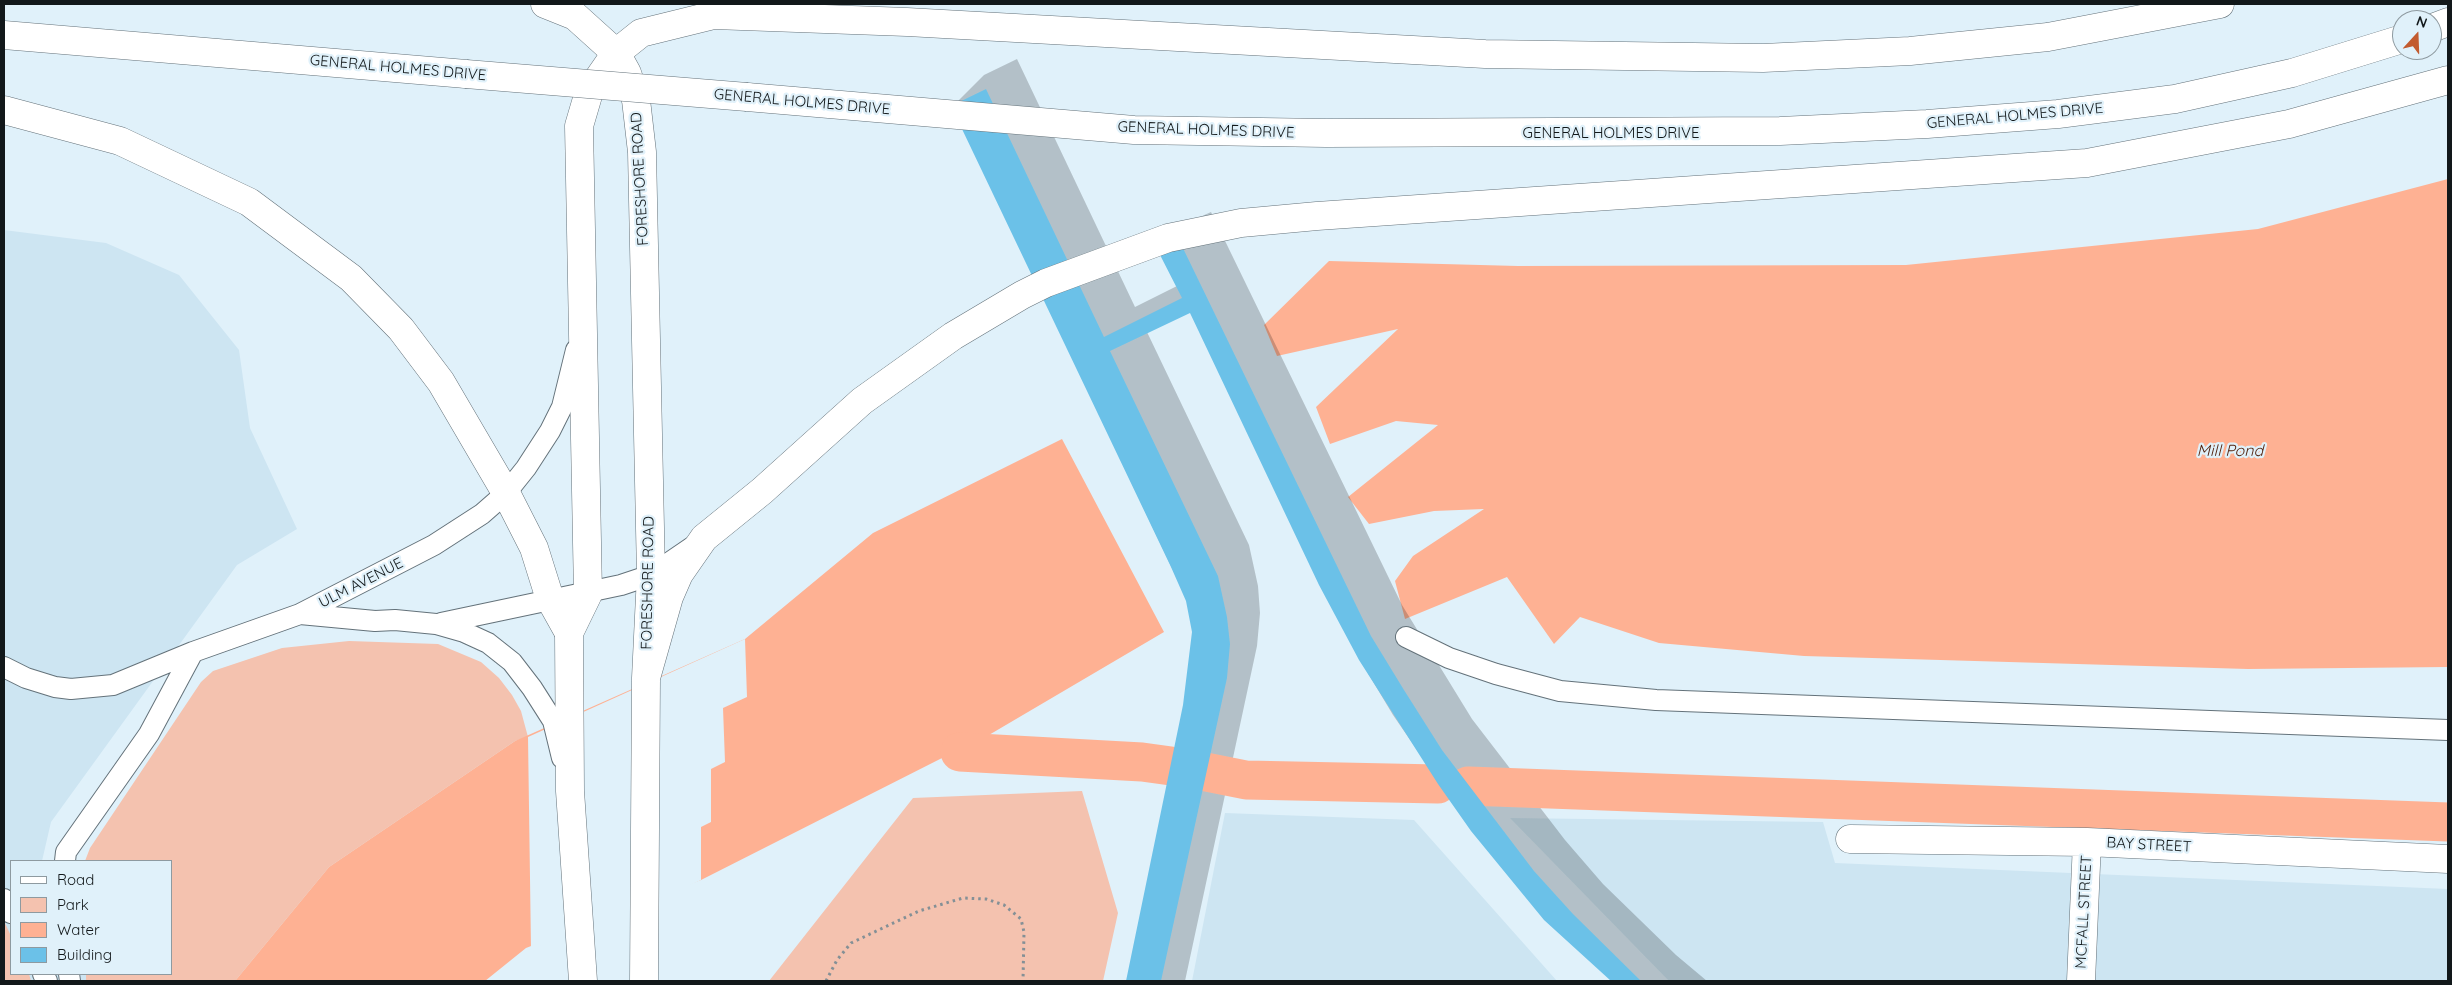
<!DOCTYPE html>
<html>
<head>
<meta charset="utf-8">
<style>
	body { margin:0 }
	#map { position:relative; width:2452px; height:985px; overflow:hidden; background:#e0f1fa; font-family:Quicksand,sans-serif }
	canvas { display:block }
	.frame { position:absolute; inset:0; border:5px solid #12181a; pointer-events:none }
	.legend { position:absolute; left:10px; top:860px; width:162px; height:115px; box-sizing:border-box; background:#e0f1fa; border:1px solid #8e9aa0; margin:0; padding:6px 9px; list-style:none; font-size:15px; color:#12181a }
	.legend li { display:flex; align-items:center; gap:10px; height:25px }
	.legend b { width:25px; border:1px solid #8e9aa0 }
	.north { position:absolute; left:2392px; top:10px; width:50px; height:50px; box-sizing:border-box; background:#e0f1fa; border:1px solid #8e9aa0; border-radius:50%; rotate:20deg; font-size:14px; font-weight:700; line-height:20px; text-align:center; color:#12181a }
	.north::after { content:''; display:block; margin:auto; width:18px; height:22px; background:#c25b2f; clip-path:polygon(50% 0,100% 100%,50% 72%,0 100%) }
</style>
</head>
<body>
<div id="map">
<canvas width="2452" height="985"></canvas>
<div class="frame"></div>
<ul class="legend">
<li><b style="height:6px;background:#fff"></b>Road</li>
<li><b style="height:14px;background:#f4c2af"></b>Park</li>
<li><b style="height:14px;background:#feb193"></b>Water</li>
<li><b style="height:14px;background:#6bc1e8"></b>Building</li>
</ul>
<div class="north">N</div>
</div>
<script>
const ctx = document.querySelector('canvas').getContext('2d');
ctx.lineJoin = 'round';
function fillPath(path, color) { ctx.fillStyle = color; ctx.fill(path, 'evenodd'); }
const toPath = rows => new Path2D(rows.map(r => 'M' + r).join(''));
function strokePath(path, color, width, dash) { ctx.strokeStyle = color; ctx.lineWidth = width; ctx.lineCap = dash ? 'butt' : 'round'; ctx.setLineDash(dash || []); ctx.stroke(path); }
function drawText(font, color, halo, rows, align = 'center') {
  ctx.font = font + ' Quicksand,sans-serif'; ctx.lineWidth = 4.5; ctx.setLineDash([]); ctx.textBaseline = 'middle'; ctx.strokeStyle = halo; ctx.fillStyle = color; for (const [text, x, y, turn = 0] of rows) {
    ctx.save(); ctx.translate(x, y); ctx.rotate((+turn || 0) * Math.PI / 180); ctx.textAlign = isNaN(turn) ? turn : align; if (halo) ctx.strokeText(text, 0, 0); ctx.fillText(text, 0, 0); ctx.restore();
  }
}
const built = toPath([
	[4,230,106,243,179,275,239,350,250,428,297,529,237,565,51,822,42,861,11,861,11,974,171,974,200,981,4,981],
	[1225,813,1414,820,1557,981,1192,981],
	[1510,818,1823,822,1835,863,2448,889,2448,981,1669,981]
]);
const green = toPath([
	[349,641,438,644,481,662,499,678,512,695,521,711,528,737,515,741,329,867,235,981,86,981,86,974,171,974,171,861,85,861,90,848,201,682,213,671,282,648],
	[1082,791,1118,913,1103,981,769,981,913,798],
	[4,921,11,936,11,974,29,974,31,981,4,981]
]);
const water = toPath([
	[2448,179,2448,667,2248,669,1804,656,1659,643,1580,617,1554,644,1507,577,1405,619,1395,581,1413,556,1484,509,1434,511,1369,524,1348,497,1438,425,1396,421,1330,444,1316,407,1398,329,1277,356,1264,325,1329,261,1518,266,1906,265,2258,229],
	[1062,439,1164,632,960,752,946,756,701,880,526,948,485,981,235,981,329,867,515,741,745,639,873,533]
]);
const pier = toPath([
	[745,639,747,697,723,708,725,762,711,769,711,822,701,827,701,880,671,894,531,949,528,737]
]);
const shadow = toPath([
	[1017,59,1135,307,1177,286,1160,251,1191,221,1211,212,1402,605,1472,719,1565,840,1603,884,1676,955,1707,981,1614,981,1545,919,1472,830,1393,715,1360,660,1190,311,1147,332,1249,545,1258,586,1260,613,1257,646,1185,981,1127,981,1185,705,1194,632,1187,600,953,106,984,75]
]);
const canal = toPath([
	[960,752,1142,762,1171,766],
	[1206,772,1246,780,1438,784],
	[1468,786,2448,822]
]);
const building = toPath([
	[986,89,1104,337,1182,298,1158,251,1180,242,1371,636,1404,690,1442,750,1534,871,1573,914,1641,981,1611,981,1544,920,1471,831,1438,784,1359,660,1319,585,1190,313,1110,351,1218,576,1227,617,1230,644,1227,678,1161,981,1126,981,1183,705,1192,632,1186,601,1171,567,951,106]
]);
const path = toPath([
	[826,981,837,960,851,943,919,911,963,898,986,899,1004,905,1021,919,1024,932,1023,981]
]);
const lane = toPath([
	[300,614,375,621,395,620,436,624,464,632,488,643,512,662,532,688,553,721,562,758],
	[441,623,621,585,651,575,692,547],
	[1406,637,1449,658,1496,674,1560,691,1656,700,2448,730],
	[4,667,26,678,55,687,71,689,113,685,193,652,300,614,434,545,482,514,506,493,526,468,550,431,562,407,576,350],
	[65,861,66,852,149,734,193,652],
	[4,899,11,913],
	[43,974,47,981],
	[69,974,70,981]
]);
const street = toPath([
	[1850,839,2087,842,2448,859],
	[2081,981,2087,842]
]);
const primary = toPath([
	[616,53,627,73,636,100,642,152,651,575,646,678,644,981],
	[646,678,669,597,679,574,704,538,762,491,862,401,953,336,1022,295,1046,283,1168,238,1241,223,1317,216,2087,163,2289,124,2448,80],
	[583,981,570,791,569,633,588,594,579,126,589,92,616,53,641,33,714,15,907,22,1485,54,1763,58,1910,51,2048,37,2220,4]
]);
const highway = toPath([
	[545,4,575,16,616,53],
	[2432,28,2448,22],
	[4,35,466,74],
	[747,97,1134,130,1326,133,1780,131,1927,124,2058,114,2175,99,2292,73,2402,39],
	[4,110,120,141,249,202,351,278,401,329,441,382,506,493,534,548,550,599,569,633]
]);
const highwayBridge = toPath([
	[466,74,747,97]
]);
const streetNames = [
	["GENERAL HOLMES DRIVE",398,68,5],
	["GENERAL HOLMES DRIVE",802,102,5],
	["GENERAL HOLMES DRIVE",2015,116,-5],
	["GENERAL HOLMES DRIVE",1206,130,2],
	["GENERAL HOLMES DRIVE",1611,133],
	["FORESHORE ROAD",640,179,-93],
	["ULM AVENUE",361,583,-27],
	["FORESHORE ROAD",648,583,-89],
	["BAY STREET",2149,845,3],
	["MCFALL STREET",2084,912,-87]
];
const waterNames = [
	["Mill Pond",2230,451]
];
fillPath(built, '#cde5f2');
fillPath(green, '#f4c2af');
fillPath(water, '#feb193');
fillPath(pier, '#e0f1fa');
fillPath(shadow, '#0003');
strokePath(canal, '#feb193', 39);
fillPath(building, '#6bc1e8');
strokePath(lane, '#64727a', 22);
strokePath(street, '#64727a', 29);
strokePath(primary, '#64727a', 29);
strokePath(highway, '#64727a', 29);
strokePath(path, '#849096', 3, [2.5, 4]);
strokePath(lane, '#fff', 20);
strokePath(street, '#fff', 28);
strokePath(primary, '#fff', 28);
strokePath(highway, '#fff', 28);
strokePath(highwayBridge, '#64727a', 29, []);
strokePath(highwayBridge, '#fff', 28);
drawText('15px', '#12181a', '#e0f1fa', streetNames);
drawText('italic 16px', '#542410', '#e0f1fa', waterNames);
</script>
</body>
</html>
